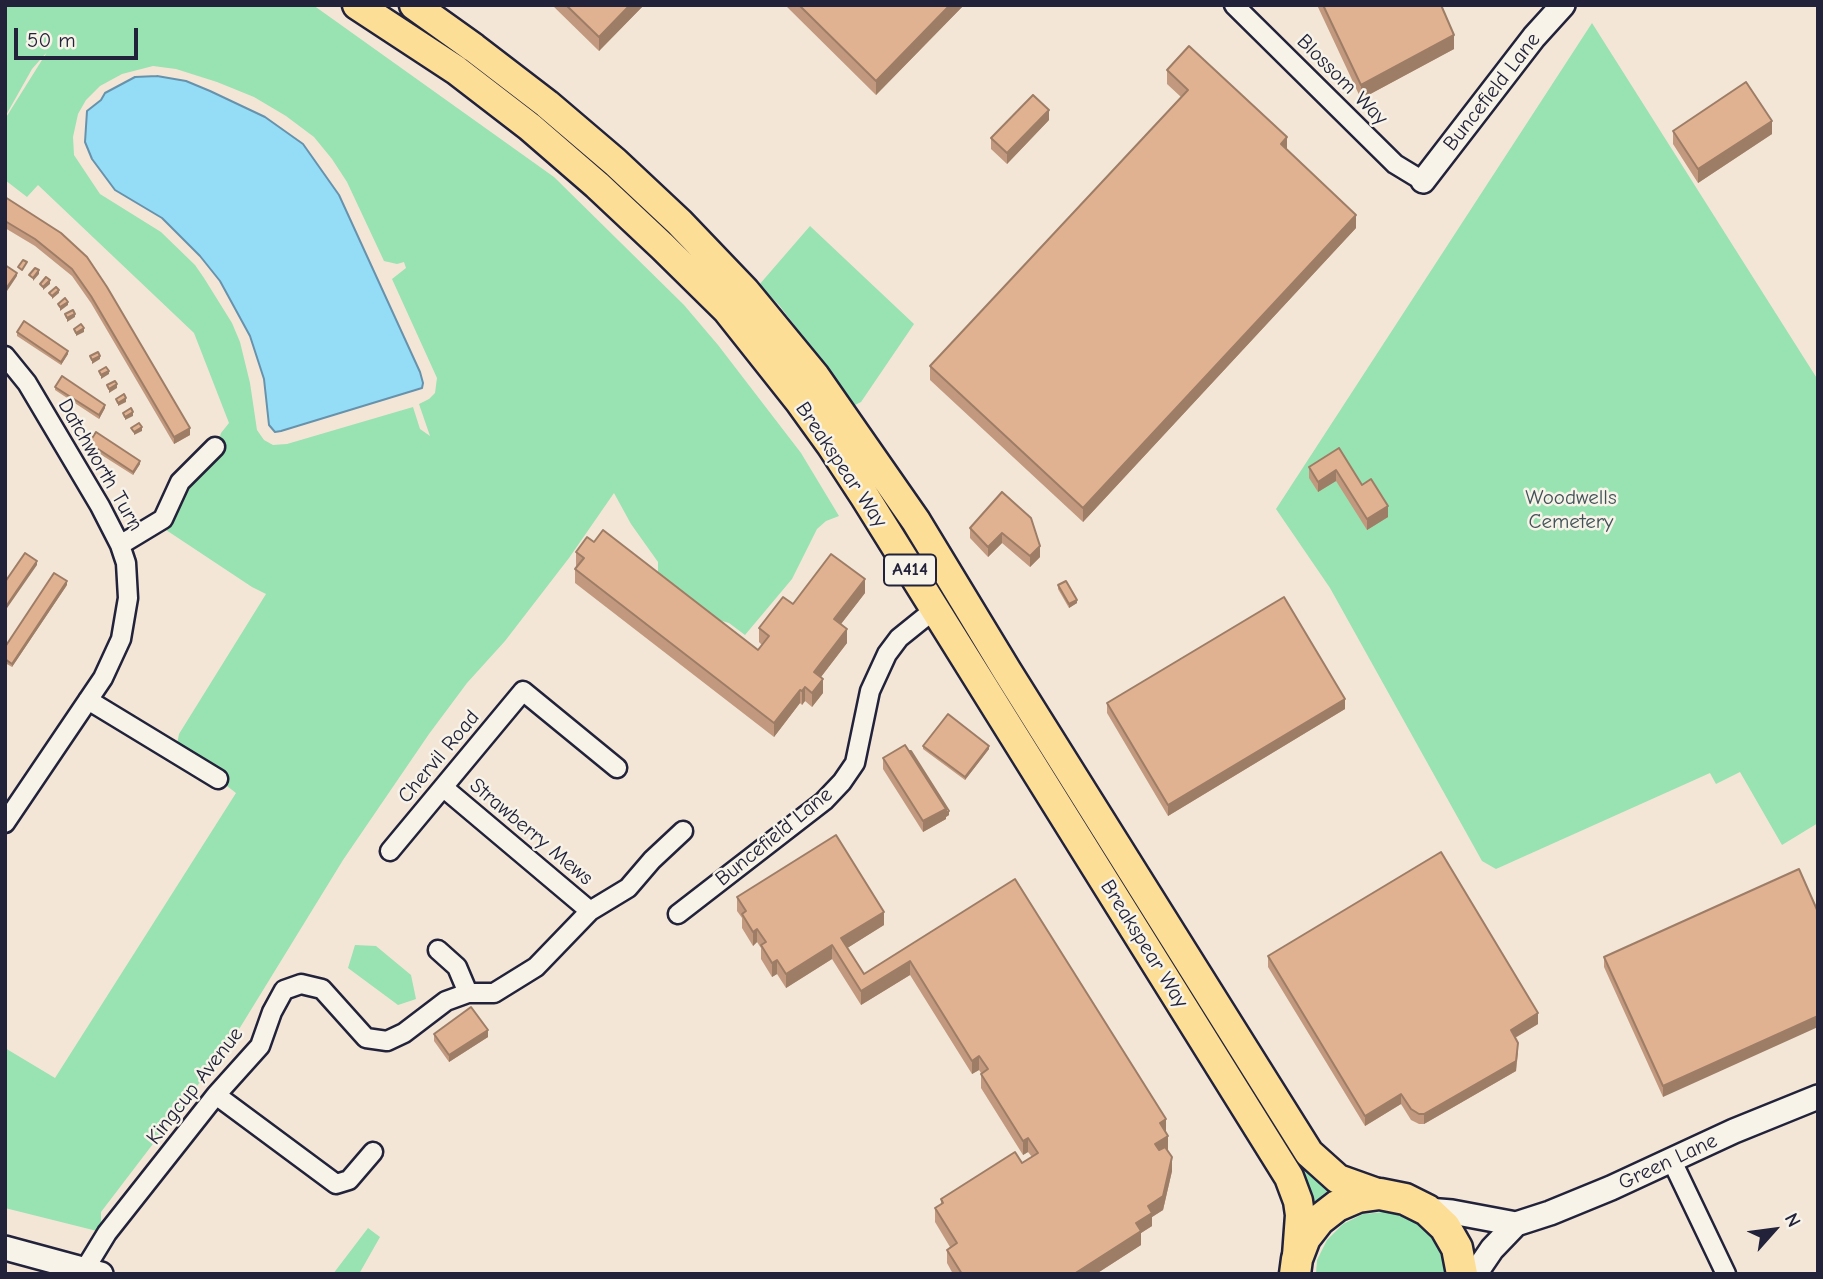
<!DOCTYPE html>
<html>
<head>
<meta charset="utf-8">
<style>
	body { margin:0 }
	#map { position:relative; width:1823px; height:1279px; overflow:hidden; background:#f3e6d7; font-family:"Comic Neue",sans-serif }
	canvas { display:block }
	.frame { position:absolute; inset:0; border:7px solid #22223b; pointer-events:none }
	.north { position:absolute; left:1739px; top:1195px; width:70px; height:70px; -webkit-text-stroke:5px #f7f3e8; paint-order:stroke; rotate:62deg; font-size:19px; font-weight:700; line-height:28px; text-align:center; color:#22223b }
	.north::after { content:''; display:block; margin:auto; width:24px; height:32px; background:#22223b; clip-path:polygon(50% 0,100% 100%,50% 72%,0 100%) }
	.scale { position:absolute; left:14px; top:28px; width:124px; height:32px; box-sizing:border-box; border:4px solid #22223b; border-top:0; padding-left:9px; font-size:21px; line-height:24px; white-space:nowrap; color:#22223b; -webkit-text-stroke:5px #f7f3e8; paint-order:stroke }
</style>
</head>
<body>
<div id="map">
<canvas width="1823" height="1279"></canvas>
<div class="frame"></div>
<div class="north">N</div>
<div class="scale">50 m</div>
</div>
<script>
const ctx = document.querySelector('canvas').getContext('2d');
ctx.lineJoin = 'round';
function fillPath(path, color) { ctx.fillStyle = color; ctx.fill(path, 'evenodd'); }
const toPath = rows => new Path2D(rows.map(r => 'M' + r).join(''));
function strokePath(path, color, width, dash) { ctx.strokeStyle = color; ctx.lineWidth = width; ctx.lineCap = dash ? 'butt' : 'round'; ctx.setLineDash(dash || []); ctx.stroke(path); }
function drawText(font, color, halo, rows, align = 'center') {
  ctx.font = font + ' "Comic Neue",sans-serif'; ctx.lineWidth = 5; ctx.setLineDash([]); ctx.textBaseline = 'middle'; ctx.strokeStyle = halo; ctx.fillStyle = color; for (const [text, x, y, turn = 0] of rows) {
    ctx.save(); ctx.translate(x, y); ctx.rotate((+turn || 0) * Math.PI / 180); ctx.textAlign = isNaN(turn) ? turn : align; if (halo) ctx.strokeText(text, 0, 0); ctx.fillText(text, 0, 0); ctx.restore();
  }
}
const green = toPath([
	[5,5,313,5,554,177,684,305,718,345,801,453,839,516,826,521,817,529,792,579,745,635,729,623,691,612,658,588,658,562,631,524,614,493,569,558,505,641,467,683,429,734,343,860,233,1039,101,1212,101,1232,5,1208,5,1048,55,1078,236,793,218,779,175,754,179,734,266,594,252,587,157,524,218,443,221,433,229,423,194,333,38,185,27,197,5,180,5,119,47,52,32,69,5,117],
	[153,66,176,69,217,82,254,97,286,116,314,137,332,159,347,182,384,261,397,264,404,262,406,268,392,279,437,378,435,393,429,399,419,404,430,436,420,429,413,407,287,444,273,445,264,440,257,430,250,383,240,342,232,323,204,278,195,265,161,232,100,194,74,155,73,137,78,114,86,100,100,86,122,74],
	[1592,23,1818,380,1818,823,1782,845,1740,772,1716,784,1710,773,1496,869,1482,861,1330,588,1276,509],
	[810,226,914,324,861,402,855,405,779,305,759,285],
	[355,945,376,946,411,975,416,999,398,1005,348,968],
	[1297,1148,1342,1196,1314,1215,1287,1155],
	[1385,1212,1406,1216,1425,1227,1440,1244,1448,1264,1449,1274,1316,1274,1317,1260,1327,1240,1343,1224,1363,1214],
	[368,1228,380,1237,359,1274,333,1274]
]);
const water = toPath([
	[157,76,186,81,210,91,265,117,303,144,339,195,420,372,423,383,422,388,281,431,275,432,269,425,264,379,250,336,220,281,200,256,162,218,115,190,92,159,85,142,87,111,101,100,105,93,135,77,157,76]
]);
const minor = toPath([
	[1234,5,1395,164,1423,181],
	[5,356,27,383,100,506,120,545,126,563,128,598,121,639,103,678,5,823],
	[120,545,163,519,180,482,215,447],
	[88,700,218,779],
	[444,788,590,911],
	[390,851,523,691,617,768],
	[678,914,824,801,842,782,855,763,870,691,887,654,899,638,935,609],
	[438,950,457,967,468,993],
	[216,1095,336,1184,349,1180,373,1152],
	[1672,1161,1726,1274],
	[85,1269,107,1233,216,1095,260,1046,272,1012,284,990,301,984,322,989,366,1038,387,1041,404,1033,446,1001,468,993,494,993,536,967,590,911,628,888,652,860,683,831]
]);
const tertiary = toPath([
	[1423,181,1534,37,1563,5],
	[1427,1210,1452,1212,1516,1224],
	[5,1248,101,1274],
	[1475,1274,1492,1249,1516,1224,1550,1213,1611,1188,1734,1131,1818,1097]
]);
const primary = toPath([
	[357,5,456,70,530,127,597,185,663,247,727,310,800,402,831,445,865,497,1289,1177,1298,1201,1300,1215,1297,1256],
	[414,5,474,48,547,104,615,162,679,222,745,291,815,376,916,521,1007,671,1309,1153,1338,1179,1380,1194]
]);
const trunk = toPath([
	[1295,1274,1297,1259,1305,1238,1319,1220,1337,1206,1358,1197,1380,1194,1405,1199,1427,1210,1445,1227,1457,1248,1462,1274]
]);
const wall = toPath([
	[552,5,644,5,599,51],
	[785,5,964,5,876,95],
	[1317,5,1441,5,1454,49,1361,99],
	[1167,70,1287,150,1356,228,1083,522,930,380,930,366,1181,97,1167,84],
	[1049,120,1007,164,991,149,991,138],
	[1673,131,1772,134,1698,183,1673,144],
	[5,197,61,233,190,435,174,444,91,303,72,276,35,246,5,228],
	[17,332,68,354,61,365,17,336],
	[55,387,105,408,99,419,55,390],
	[89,443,140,464,133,475,89,447],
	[1339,448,1362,485,1388,517,1367,530,1336,481,1318,492,1309,478,1309,467],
	[1002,492,1040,557,1030,567,1002,543,988,557,970,538,970,528],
	[576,552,758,650,762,645,759,642,759,628,793,604,865,593,841,624,847,643,821,677,823,693,812,707,805,701,802,705,800,703,774,737,575,583,575,569,577,567,576,566],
	[67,585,12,667,5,663,5,647],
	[1058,585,1077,603,1069,608,1058,589],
	[1107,703,1345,709,1168,816,1107,713],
	[923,746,989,749,965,780,923,749],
	[883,758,949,815,946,817,946,819,923,832,883,769],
	[1799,869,1663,1097,1604,967,1604,957],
	[1015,879,1166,1133,1167,1150,1172,1171,1163,1210,1152,1217,1152,1226,1141,1233,1141,1245,1096,1274,953,1274,947,1263,947,1250,950,1247,935,1222,935,1208,941,1204,941,1199,1022,1163,1032,1157,1028,1152,1023,1155,981,1088,981,1073,979,1070,972,1074,910,975,861,1005,832,959,786,988,777,974,772,977,761,959,761,948,757,942,753,946,742,928,742,918,737,911,737,897,884,925,847,948,864,974],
	[1268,956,1538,1024,1515,1038,1518,1053,1516,1071,1424,1124,1419,1124,1411,1120,1401,1104,1365,1126,1268,967],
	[434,1034,488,1037,449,1062,434,1041]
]);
const shadedWall = toPath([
	[630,5,644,5,599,51,599,37],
	[950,5,964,5,876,95,876,81],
	[1454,35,1454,49,1361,99,1361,85],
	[1049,110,1049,120,1007,164,1007,153],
	[1772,121,1772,134,1698,183,1698,169],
	[1287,137,1287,150,1281,144],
	[1356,215,1356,228,1083,522,1083,508],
	[39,270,39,274,33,281,33,278],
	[17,273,17,276,5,294,5,290],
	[50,280,50,284,43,290,43,287],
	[59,290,59,293,52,299,52,296],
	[68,302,68,305,60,311,60,307],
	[75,314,75,317,67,322,67,318],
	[84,328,84,332,76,336,76,333],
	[68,351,68,354,61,365,61,362],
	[100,356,100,359,92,364,92,360],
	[109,371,109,374,101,379,101,375],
	[117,384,117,388,109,393,109,389],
	[126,398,126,402,118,406,118,403],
	[105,405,105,408,99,419,99,415],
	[133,412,133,416,125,420,125,417],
	[142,427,142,431,134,435,134,432],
	[190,428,190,435,174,444,174,437],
	[140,461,140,464,133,475,133,472],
	[1336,470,1336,481,1318,492,1318,482],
	[1388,506,1388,517,1367,530,1367,519],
	[1002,533,1002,543,988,557,988,547],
	[1040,546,1040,557,1030,567,1030,556],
	[37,561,37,565,5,611,5,608],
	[865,579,865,593,834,633,834,619],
	[67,581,67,585,12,667,12,664],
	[1077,600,1077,603,1069,608,1069,604],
	[847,629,847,643,814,686,814,672],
	[823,679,823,693,812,707,812,693],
	[805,687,805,701,802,705,802,691],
	[800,690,800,703,774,737,774,723],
	[1345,699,1345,709,1168,816,1168,805],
	[989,746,989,749,965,780,965,777],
	[946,809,949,811,949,815,946,817,946,819,923,832,923,821],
	[884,912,884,925,841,952,841,938],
	[757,929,757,942,753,946,753,932],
	[832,945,832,959,786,988,786,974],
	[777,960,777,974,772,977,772,963],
	[910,961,910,975,861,1005,861,991],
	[1538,1013,1538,1024,1511,1040,1511,1030],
	[1818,1016,1818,1027,1663,1097,1663,1086],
	[488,1030,488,1037,449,1062,449,1055],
	[1518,1043,1516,1071,1424,1124,1424,1114],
	[979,1056,979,1070,972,1074,972,1061],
	[1401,1094,1401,1104,1365,1126,1365,1116],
	[1166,1119,1166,1133,1160,1123],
	[1168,1136,1168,1150,1155,1158,1155,1144],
	[1028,1138,1028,1152,1023,1155,1023,1141],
	[1172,1157,1172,1171,1163,1210,1152,1217,1152,1226,1141,1233,1141,1245,1096,1274,1074,1274,1136,1223,1148,1206]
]);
const building = toPath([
	[566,5,630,5,599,37,566,5],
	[799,5,950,5,876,81,799,5],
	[1323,5,1441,5,1454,35,1361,85,1323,5],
	[1189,46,1287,137,1281,144,1356,215,1083,508,930,366,1188,90,1167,70,1189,46],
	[1746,82,1772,121,1698,169,1673,131,1746,82],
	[1033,95,1049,110,1007,153,991,138,1033,95],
	[5,197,61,233,87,257,107,287,190,428,174,437,91,296,72,269,35,239,5,221,5,197],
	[23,260,27,262,22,270,18,267,23,260],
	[5,265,17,273,5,290,5,265],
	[35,268,39,270,33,278,29,275,35,268],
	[46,277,50,280,43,287,40,284,46,277],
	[56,287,59,290,52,296,49,293,56,287],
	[65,298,68,302,60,307,58,304,65,298],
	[73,310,75,314,67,318,65,314,73,310],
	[24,321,68,351,61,362,17,332,24,321],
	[81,324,84,328,76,333,74,329,81,324],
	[98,352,100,356,92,360,90,356,98,352],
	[106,367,109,371,101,375,99,371,106,367],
	[62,376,105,405,99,415,55,387,62,376],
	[115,381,117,384,109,389,107,385,115,381],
	[124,394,126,398,118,403,116,399,124,394],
	[131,408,133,412,125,417,123,413,131,408],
	[139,423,142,427,134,432,131,428,139,423],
	[96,432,140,461,133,472,89,443,96,432],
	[1339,448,1362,485,1371,479,1388,506,1367,519,1336,470,1318,482,1309,467,1339,448],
	[1002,492,1031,518,1040,546,1030,556,1002,533,988,547,970,528,1002,492],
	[603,530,758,650,769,636,759,628,783,597,793,604,831,554,865,579,834,619,847,629,814,672,823,679,812,693,805,687,802,691,800,690,774,723,575,569,584,558,576,552,587,537,594,542,603,530],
	[25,553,37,561,5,608,5,582,25,553],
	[54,573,67,581,12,664,5,659,5,647,54,573],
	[1066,581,1077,600,1069,604,1058,585,1066,581],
	[1284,597,1345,699,1168,805,1107,703,1284,597],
	[948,714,989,746,965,777,923,746,948,714],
	[905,745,946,809,923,821,883,758,905,745],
	[909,751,911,751,949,811,946,813,946,809,909,751],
	[836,835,884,912,841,938,864,974,1015,879,1166,1119,1160,1123,1168,1136,1155,1144,1159,1150,1165,1147,1172,1157,1163,1196,1148,1206,1152,1213,1136,1223,1141,1231,1074,1274,962,1274,947,1250,957,1243,935,1208,943,1203,941,1199,1015,1152,1022,1163,1038,1153,1028,1138,1023,1141,981,1074,988,1069,979,1056,972,1061,910,961,861,991,832,945,786,974,777,960,772,963,761,945,766,942,757,929,753,932,742,914,746,911,737,897,836,835],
	[1441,852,1538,1013,1511,1030,1518,1043,1516,1061,1424,1114,1419,1114,1411,1109,1401,1094,1365,1116,1268,956,1441,852],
	[1799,869,1818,912,1818,1016,1663,1086,1604,957,1799,869],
	[471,1007,488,1030,449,1055,434,1034,471,1007]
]);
const shields = [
	[910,570,52]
];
const shieldNames = [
	["A414",910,570]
];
const streetNames = [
	["Blossom Way",1342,80,45],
	["Buncefield Lane",1492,92,-52],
	["Datchworth Turn",100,465,60],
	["Breakspear Way",841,465,56],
	["Chervil Road",439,757,-50],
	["Strawberry Mews",531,832,40],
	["Buncefield Lane",774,837,-39],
	["Breakspear Way",1144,944,58],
	["Kingcup Avenue",195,1086,-52],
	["Green Lane",1668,1162,-25]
];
const parkNames = [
	["Woodwells",1571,498],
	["Cemetery",1571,522]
];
fillPath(green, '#99e2b1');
fillPath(water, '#95ddf7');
strokePath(water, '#6792ac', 2);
strokePath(minor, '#22223b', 23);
strokePath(tertiary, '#22223b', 28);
strokePath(primary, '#22223b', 33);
strokePath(trunk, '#22223b', 35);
strokePath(minor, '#f7f3e8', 18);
strokePath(tertiary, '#f7f3e8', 23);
strokePath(primary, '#fdde96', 28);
strokePath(trunk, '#fdde96', 30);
fillPath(wall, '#c2997e');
fillPath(shadedWall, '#9e7d66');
fillPath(building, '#e1b292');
strokePath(building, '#9e7d66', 2);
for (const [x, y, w] of shields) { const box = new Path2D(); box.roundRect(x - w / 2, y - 15.5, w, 31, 5); ctx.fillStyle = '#f7f3e8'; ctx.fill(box); strokePath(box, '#22223b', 2); }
drawText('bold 19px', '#22223b', null, shieldNames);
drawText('21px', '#22223b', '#f7f3e8', streetNames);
drawText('21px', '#405258', '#f7f3e8', parkNames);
</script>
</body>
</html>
